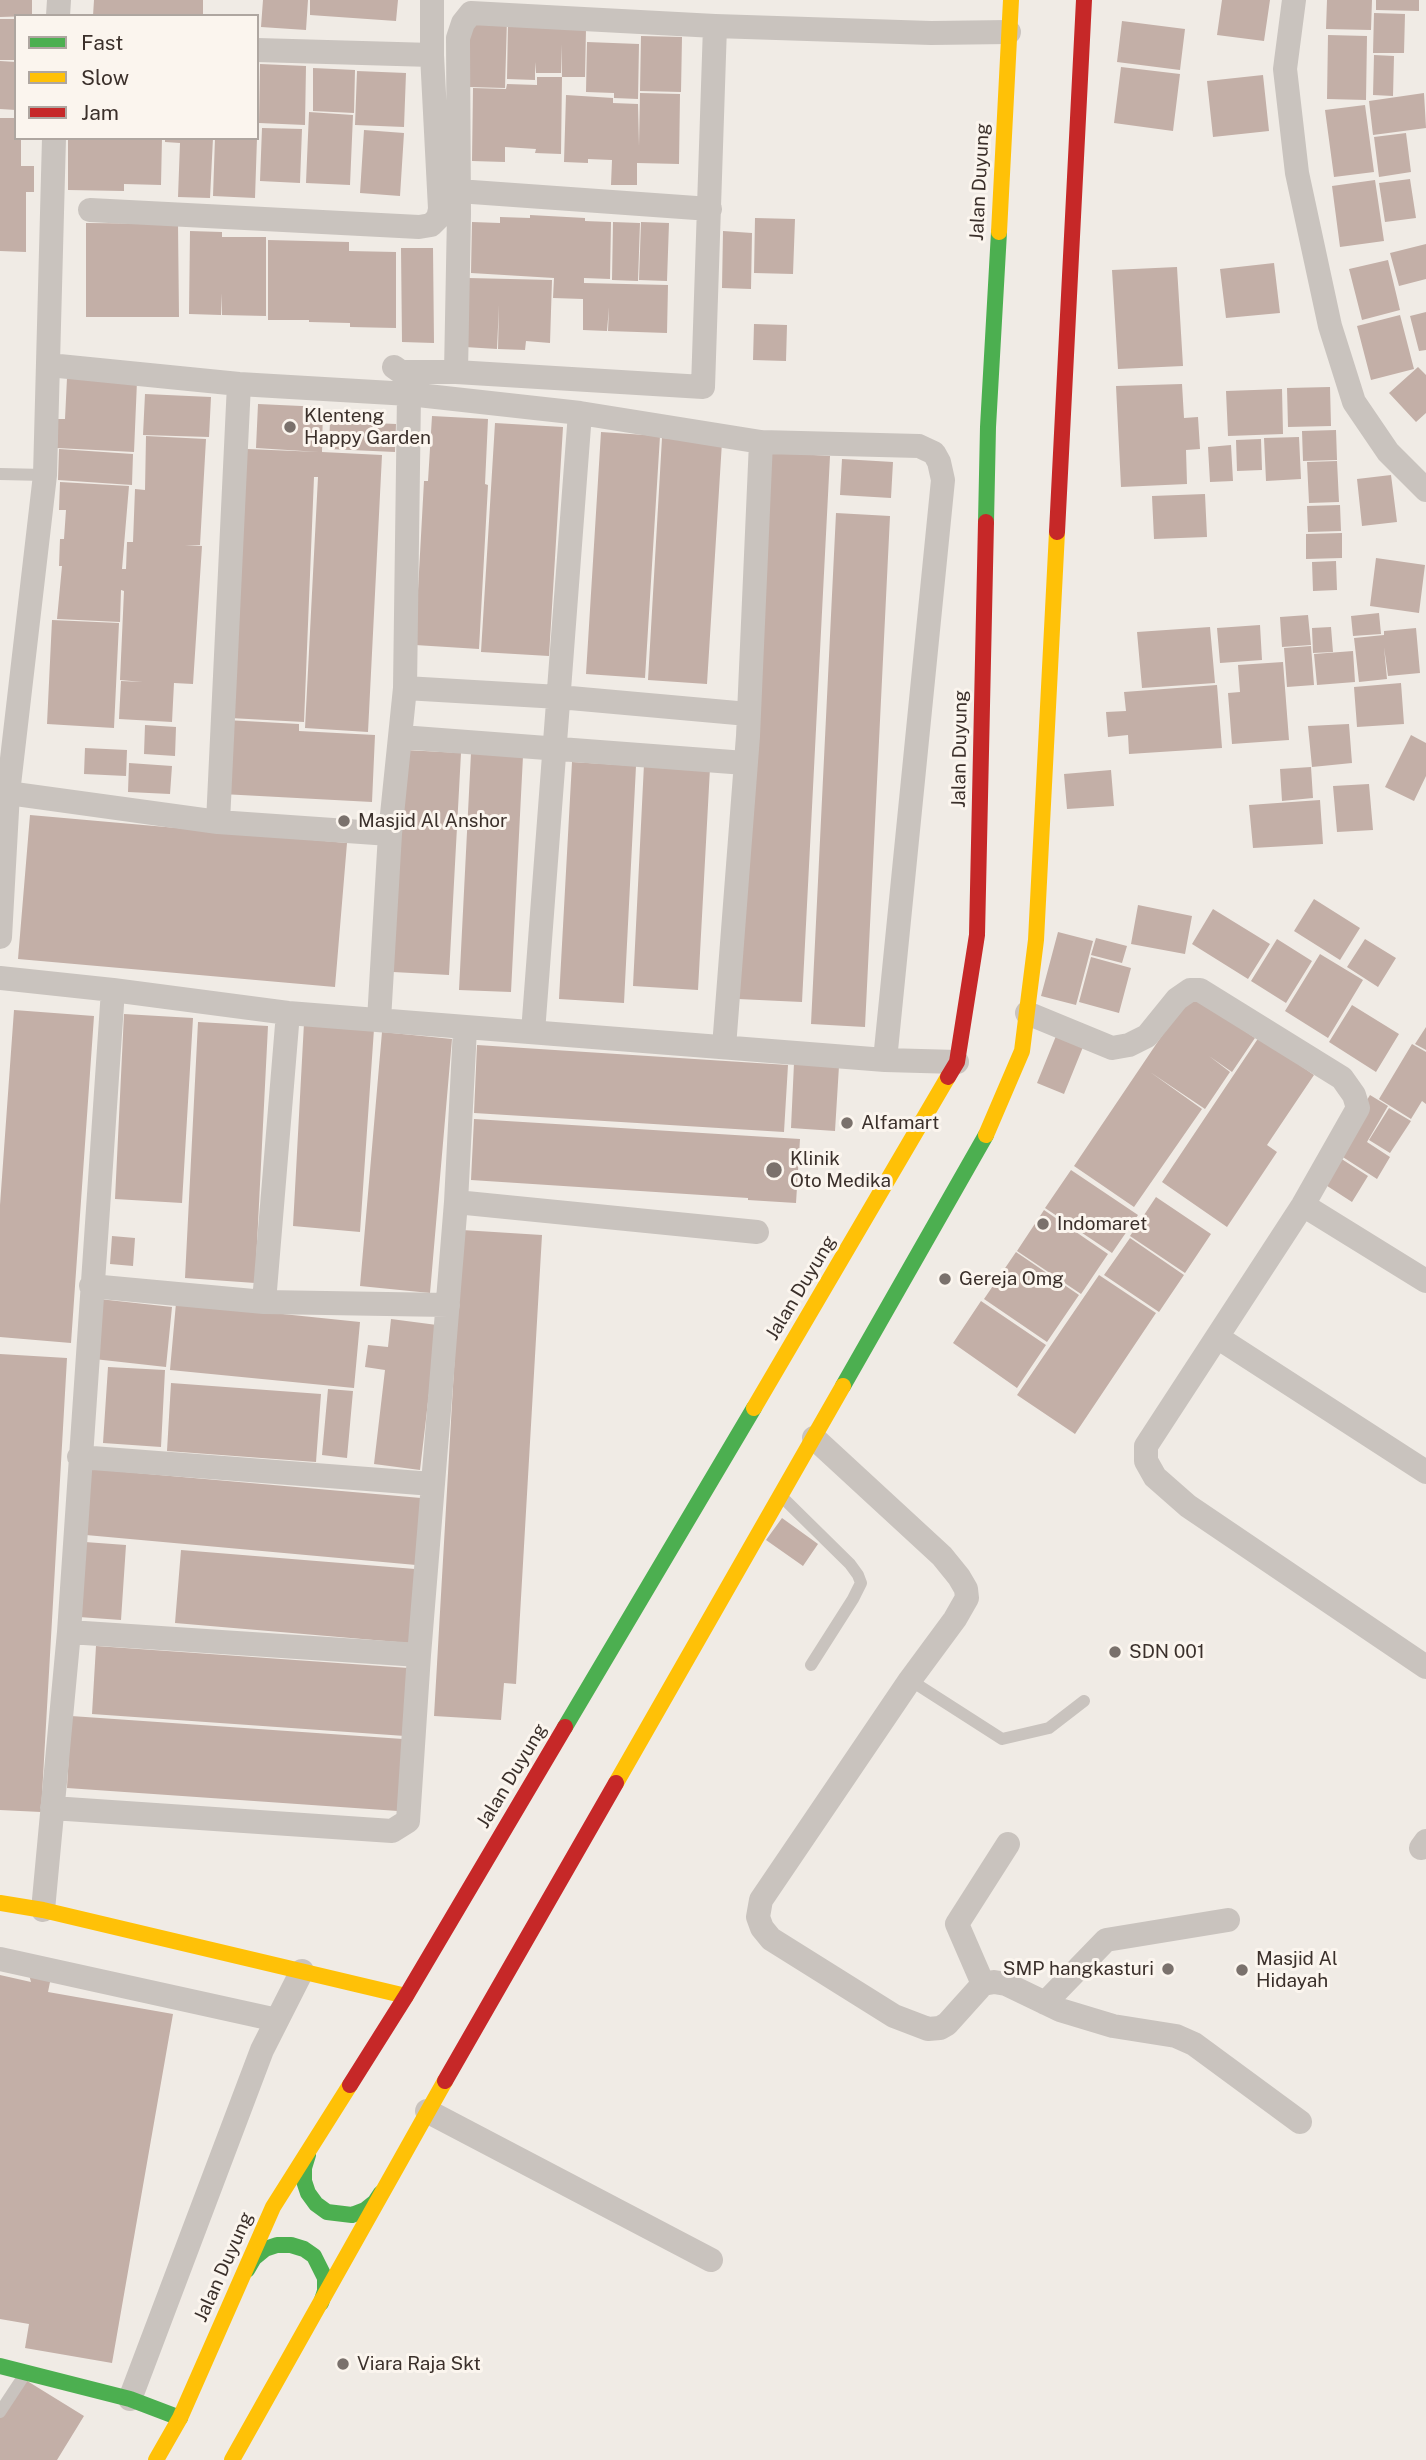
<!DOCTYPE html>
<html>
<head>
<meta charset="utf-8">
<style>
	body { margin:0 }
	#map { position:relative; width:1426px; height:2460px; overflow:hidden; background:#f0ebe5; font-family:"Public Sans",sans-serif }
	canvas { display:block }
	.legend { position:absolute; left:14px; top:14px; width:245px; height:126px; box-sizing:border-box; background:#fbf5ee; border:2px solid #aea6a0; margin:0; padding:9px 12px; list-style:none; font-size:21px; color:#3b302b }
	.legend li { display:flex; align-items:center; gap:14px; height:35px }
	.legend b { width:35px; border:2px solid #aea6a0 }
</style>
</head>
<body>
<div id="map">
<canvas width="1426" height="2460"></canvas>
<ul class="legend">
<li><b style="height:9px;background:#4caf50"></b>Fast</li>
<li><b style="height:9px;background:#ffc107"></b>Slow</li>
<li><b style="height:9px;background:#c62828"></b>Jam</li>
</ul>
</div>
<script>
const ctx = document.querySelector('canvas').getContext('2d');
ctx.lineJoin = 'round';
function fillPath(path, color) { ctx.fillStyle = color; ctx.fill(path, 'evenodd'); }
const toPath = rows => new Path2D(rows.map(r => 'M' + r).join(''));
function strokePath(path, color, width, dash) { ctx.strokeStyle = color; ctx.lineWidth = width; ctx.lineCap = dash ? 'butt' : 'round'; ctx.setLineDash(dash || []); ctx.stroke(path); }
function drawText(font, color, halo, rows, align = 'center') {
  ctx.font = font + ' "Public Sans",sans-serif'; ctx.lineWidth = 6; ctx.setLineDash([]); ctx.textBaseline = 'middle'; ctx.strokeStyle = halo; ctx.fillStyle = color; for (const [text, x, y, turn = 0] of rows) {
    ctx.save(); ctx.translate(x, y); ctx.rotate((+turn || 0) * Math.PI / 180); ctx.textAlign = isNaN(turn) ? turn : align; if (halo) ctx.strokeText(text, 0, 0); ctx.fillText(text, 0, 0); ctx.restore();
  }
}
const building = toPath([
	[0,0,32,0,32,16,0,17],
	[94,0,203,0,203,16,93,16],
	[263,0,308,0,306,30,261,27],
	[310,0,398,0,396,21,310,15],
	[1222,0,1270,0,1264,41,1217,35],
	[1327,0,1372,0,1371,30,1326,29],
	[1376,0,1419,0,1419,11,1376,10],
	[1374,13,1405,14,1404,53,1373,53],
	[470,18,507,19,505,88,469,87],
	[0,19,16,19,16,60,0,60],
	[1122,21,1185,29,1180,70,1117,62],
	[508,22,586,29,585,77,562,77,561,44,561,73,536,73,535,62,535,80,507,79],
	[1328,35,1367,36,1366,100,1327,99],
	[641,36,682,37,681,92,640,91],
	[587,42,639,44,638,99,614,98,614,93,586,92],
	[1374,55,1394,56,1393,96,1373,95],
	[0,61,16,62,16,110,0,109],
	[260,64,306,66,305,125,259,123],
	[1121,67,1180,74,1173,131,1114,123],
	[313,68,355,70,354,113,313,111],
	[357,71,406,73,404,127,355,125],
	[1263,75,1269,131,1213,137,1207,81],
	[537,77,562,77,561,154,535,153,536,149,505,147,505,162,472,161,473,88,506,89,507,84,537,85],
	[640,93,680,94,679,164,637,163,637,185,611,185,612,160,588,159,588,163,564,162,566,95,613,98,613,103,638,104,639,146],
	[1424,93,1426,128,1373,135,1369,101],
	[1365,105,1374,172,1334,177,1325,110],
	[309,112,353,115,350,185,306,183],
	[0,118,16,118,16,138,21,138,21,166,34,166,34,192,26,192,26,252,0,251],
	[262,128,302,129,300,183,260,181],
	[364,130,404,133,400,196,360,193],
	[1406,133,1411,172,1379,177,1374,137],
	[68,138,162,138,161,185,124,184,124,191,68,190],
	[165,138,213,138,210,198,178,197,180,143,165,142],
	[215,138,257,138,255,198,213,196],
	[1410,179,1416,218,1385,222,1379,183],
	[1375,180,1384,241,1340,247,1332,186],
	[530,215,585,218,585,221,611,222,610,279,584,278,584,283,668,285,667,333,608,331,609,307,607,331,583,330,583,299,553,298,554,278,471,273,472,222,500,223,500,217,530,218],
	[755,218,795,219,793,274,754,273],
	[613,222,640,223,638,281,612,280],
	[641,222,669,223,667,281,639,280],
	[86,223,178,224,179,317,86,317],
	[190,231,222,232,222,237,266,237,266,316,222,315,222,293,221,315,189,314],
	[723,231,752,233,751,289,722,288],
	[268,240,349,242,349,251,396,252,396,328,350,327,350,323,309,322,309,320,268,320],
	[1426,244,1426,279,1399,286,1390,253],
	[401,248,433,248,434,343,402,342],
	[1388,260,1400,310,1362,320,1349,269],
	[1274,263,1280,313,1226,318,1220,269],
	[1177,267,1183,366,1118,369,1112,270],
	[468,278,552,280,550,343,526,341,525,350,498,349,499,305,497,349,465,347],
	[1426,312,1426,350,1419,351,1410,316],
	[1400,315,1414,369,1371,380,1357,326],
	[754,324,787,325,786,361,753,360],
	[1418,367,1426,375,1426,413,1416,422,1389,393],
	[67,378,137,381,134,452,57,448,58,419,65,419],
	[1182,384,1184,418,1198,417,1200,449,1186,450,1187,484,1121,487,1116,386],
	[1330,387,1331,426,1288,427,1287,388],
	[1282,389,1283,434,1228,436,1226,391],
	[145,394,211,397,209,437,143,435],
	[258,404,323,407,322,452,382,455,368,732,305,728,318,477,314,477,304,722,230,718,247,449,319,452,256,448],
	[432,416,488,419,485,484,488,485,479,649,415,645,424,481,428,481],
	[330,421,396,424,395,452,329,449],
	[495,423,563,427,549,656,481,652],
	[1336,430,1337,460,1303,461,1302,431],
	[601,432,660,436,645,678,586,674],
	[146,436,206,439,200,545,185,545,202,546,193,684,174,683,172,722,119,719,121,681,143,682,120,680,124,591,121,590,120,622,57,619,62,566,59,566,60,539,64,539,66,510,59,510,60,482,129,486,122,569,126,569,127,542,133,542,135,489,145,490],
	[1299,437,1301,479,1266,481,1264,438],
	[662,438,722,442,707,684,648,680],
	[1261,439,1262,470,1237,471,1236,440],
	[1231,445,1233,481,1210,482,1208,447],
	[59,449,133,454,132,485,58,480],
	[766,452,830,456,802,1002,738,999],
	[842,459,893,462,891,498,840,495],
	[1337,461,1339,502,1309,503,1307,462],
	[1391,475,1397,522,1362,526,1357,479],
	[1205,494,1207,537,1154,539,1152,496],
	[1340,505,1341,531,1308,532,1307,506],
	[836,513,890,516,865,1027,811,1024],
	[1342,533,1342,558,1306,559,1306,534],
	[1376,558,1425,565,1419,613,1370,606],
	[1336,561,1337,590,1313,591,1312,562],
	[1379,613,1381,634,1353,636,1351,616],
	[1308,615,1311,645,1282,647,1280,617],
	[52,620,119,623,114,728,47,724],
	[1260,625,1262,660,1220,663,1217,628],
	[1210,627,1215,683,1142,688,1137,632],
	[1331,627,1333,652,1313,653,1312,628],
	[1416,628,1420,673,1388,676,1384,647,1387,679,1359,682,1354,638,1384,635,1384,631],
	[1311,646,1314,685,1287,687,1284,648],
	[1353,651,1355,682,1317,685,1314,654],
	[1283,662,1289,740,1232,744,1228,693,1240,692,1238,665],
	[1401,683,1404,724,1357,727,1354,687],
	[1217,685,1222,748,1129,754,1128,735,1108,737,1106,712,1126,711,1124,692],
	[226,720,299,724,299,731,375,735,372,802,222,794],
	[1349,724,1352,763,1312,767,1308,726],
	[145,725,176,727,175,756,144,754],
	[1411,735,1426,743,1426,776,1414,801,1385,787],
	[85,748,127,750,126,776,84,774],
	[405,750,461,753,449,975,393,972],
	[471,753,523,756,511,992,459,990],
	[572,762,636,766,624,1003,559,999],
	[129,763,172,766,170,794,128,792],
	[644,764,710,768,698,990,633,986],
	[1311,767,1313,798,1282,801,1280,769],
	[1111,770,1114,806,1067,809,1064,774],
	[1369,784,1373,830,1337,832,1333,786],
	[1320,800,1323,844,1253,848,1249,805],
	[30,815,347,843,335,987,18,959],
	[1314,899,1360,928,1340,960,1294,931],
	[1138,905,1192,916,1185,954,1131,944],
	[1213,909,1270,944,1248,979,1192,944],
	[1058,932,1093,941,1076,1005,1041,996],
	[1096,938,1127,946,1122,963,1091,955],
	[1277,939,1312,961,1286,1003,1251,981],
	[1365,939,1396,958,1378,987,1347,967],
	[1320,954,1363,980,1328,1038,1285,1011],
	[1091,957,1131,968,1119,1013,1079,1002],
	[1190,994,1255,1038,1232,1072,1209,1056,1230,1072,1205,1109,1150,1072,1202,1109,1134,1207,1074,1166],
	[1352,1005,1399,1034,1376,1072,1329,1042],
	[14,1010,94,1016,71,1343,0,1337,0,1205],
	[124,1014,193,1018,182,1203,115,1199],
	[198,1022,268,1026,255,1283,185,1278],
	[304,1023,374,1029,360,1232,293,1226],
	[1426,1027,1426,1050,1415,1044],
	[382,1032,452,1039,430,1293,360,1286],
	[1056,1036,1083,1047,1064,1094,1037,1083],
	[1259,1037,1314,1075,1267,1145,1277,1152,1227,1227,1162,1182],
	[1412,1044,1426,1052,1426,1104,1422,1101,1411,1119,1379,1099],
	[477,1045,788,1065,784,1132,474,1113],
	[794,1063,839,1066,835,1131,791,1128],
	[1370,1095,1388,1106,1367,1142,1390,1157,1377,1179,1335,1152],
	[1389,1108,1411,1121,1390,1153,1369,1140],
	[474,1119,800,1139,796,1203,748,1200,748,1198,471,1180],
	[1337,1156,1368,1176,1352,1202,1321,1182],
	[1071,1170,1138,1215,1112,1253,1045,1208],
	[1156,1197,1211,1234,1185,1273,1130,1236],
	[1044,1210,1108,1254,1081,1294,1017,1251],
	[462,1230,542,1235,516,1684,504,1683,501,1720,434,1716],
	[112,1236,135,1238,133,1266,110,1264],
	[1130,1238,1184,1275,1159,1312,1104,1275],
	[1016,1252,1079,1295,1047,1342,984,1299],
	[1099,1275,1156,1313,1075,1434,1017,1395],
	[99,1299,172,1307,166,1367,94,1359],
	[981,1301,1046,1345,1017,1388,953,1343],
	[176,1303,360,1322,354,1388,170,1370],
	[391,1319,437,1325,420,1470,374,1464,385,1370,365,1367,368,1345,388,1347],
	[0,1354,67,1358,41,1812,0,1810],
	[108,1367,165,1370,161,1447,103,1443],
	[171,1383,321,1394,316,1462,167,1451],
	[328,1389,353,1391,347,1458,322,1455],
	[91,1469,421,1498,416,1565,86,1535],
	[782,1518,818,1544,803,1566,766,1540],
	[85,1542,126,1545,121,1620,79,1617],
	[181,1550,415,1569,409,1643,175,1623],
	[96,1646,409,1668,405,1736,92,1714],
	[71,1716,403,1739,398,1811,67,1788],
	[27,1967,52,1972,48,1992,173,2014,112,2363,25,2348,29,2324,0,2319,0,1975,31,1982],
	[24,2379,84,2416,57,2460,0,2460,0,2418]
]);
const lane = toPath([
	[0,474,45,475],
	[783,1498,850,1564,858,1575,861,1583,853,1599,811,1665],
	[910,1680,1002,1739,1049,1728,1084,1701],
	[0,2412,25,2374]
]);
const street = toPath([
	[1294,0,1285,69,1297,173,1330,326,1354,402,1388,452,1426,490],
	[58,16,59,0],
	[257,50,432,55],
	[458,191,710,209],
	[90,210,419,227,431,225,438,218,440,209,432,55,432,0],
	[49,365,239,384,409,394,580,413,761,442,919,446,934,453,939,462,943,480,885,1060],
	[394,367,401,372,456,372,703,387,715,26],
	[456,372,459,214,458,38,463,23,471,13,715,26,931,33,1009,32],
	[405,688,559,697,748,714],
	[401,737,745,763],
	[0,792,218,822,390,834],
	[218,822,239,384],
	[0,937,8,793,45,475,54,138],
	[0,978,113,990,288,1013,885,1060,957,1062],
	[1027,1013,1112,1048,1129,1045,1147,1036,1177,999,1190,990,1200,990,1342,1078,1354,1095,1358,1108,1303,1205,1146,1446,1146,1461,1155,1477,1188,1506,1426,1667],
	[379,1020,390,834,405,688,409,394],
	[533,1032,580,413],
	[724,1047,748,736,761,442],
	[456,1202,757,1232],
	[1303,1205,1426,1281],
	[91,1286,264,1302,448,1305],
	[264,1302,288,1013],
	[1217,1337,1426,1472],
	[814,1438,942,1556,959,1577,966,1589,967,1598,955,1619,910,1680,761,1900,758,1917,762,1928,771,1939,894,2016,928,2029,940,2028,947,2024,983,1984,994,1982,1006,1984,1060,2010,1113,2026,1176,2036,1194,2044,1300,2122],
	[79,1457,433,1484],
	[69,1632,419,1655],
	[52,1808,392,1831,408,1821,419,1655,456,1202,465,1029],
	[1421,1848,1426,1841],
	[43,1910,69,1632,113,990],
	[0,1959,277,2020],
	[983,1984,957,1924,1008,1844],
	[1045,2003,1106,1940,1228,1920],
	[427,2111,711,2260],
	[130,2399,262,2050,302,1971]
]);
const fast = toPath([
	[986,522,988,427,999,232],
	[843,1386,986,1135],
	[565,1727,754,1408],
	[308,2155,304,2168,304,2181,308,2193,316,2204,327,2212,352,2215,365,2210,375,2202,381,2193],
	[247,2270,254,2258,265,2249,277,2245,291,2245,304,2249,314,2256,325,2278,325,2291,321,2303],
	[0,2366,130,2399,180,2418]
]);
const slow = toPath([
	[999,232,1011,0],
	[986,1135,1022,1051,1036,940,1057,532],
	[754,1408,948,1077],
	[616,1783,843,1386],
	[0,1903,43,1910,406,1996],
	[156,2460,180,2418,273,2207,350,2085],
	[232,2460,445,2081]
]);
const jam = toPath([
	[1057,532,1084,0],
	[948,1077,957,1062,977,935,986,522],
	[445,2081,616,1783],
	[350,2085,406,1996,565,1727]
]);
const markers = [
	[290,427,7,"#7a716c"],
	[344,821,7,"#7a716c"],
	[847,1123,7,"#7a716c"],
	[774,1170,9,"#7a716c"],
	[1043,1224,7,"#7a716c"],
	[945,1279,7,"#7a716c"],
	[1115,1652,7,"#7a716c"],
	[1168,1969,7,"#7a716c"],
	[1242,1970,7,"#7a716c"],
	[343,2364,7,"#7a716c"]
];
const streetNames = [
	["Jalan Duyung",980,182,-87],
	["Jalan Duyung",960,749,-89],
	["Jalan Duyung",801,1288,-59],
	["Jalan Duyung",512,1776,-59],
	["Jalan Duyung",224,2267,-66]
];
const poiNames = [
	["Klenteng",304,416],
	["Happy Garden",304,438],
	["Masjid Al Anshor",358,821],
	["Alfamart",861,1123],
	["Klinik",790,1159],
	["Oto Medika",790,1181],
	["Indomaret",1057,1224],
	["Gereja Omg",959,1279],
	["SDN 001",1129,1652],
	["Masjid Al",1256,1959],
	["Hidayah",1256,1981],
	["SMP hangkasturi",1154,1969,"right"],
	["Viara Raja Skt",357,2364]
];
fillPath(building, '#c3afa7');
strokePath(lane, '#c9c3be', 12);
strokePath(street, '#c9c3be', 24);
strokePath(fast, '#4caf50', 16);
strokePath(slow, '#ffc107', 16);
strokePath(jam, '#c62828', 16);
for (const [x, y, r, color] of markers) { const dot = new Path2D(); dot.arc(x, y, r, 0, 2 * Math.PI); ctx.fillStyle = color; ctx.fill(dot); strokePath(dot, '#fbf5ee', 2.5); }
drawText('19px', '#3b302b', '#fbf5ee', streetNames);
drawText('19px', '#3b302b', '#fbf5ee', poiNames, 'left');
</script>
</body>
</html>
